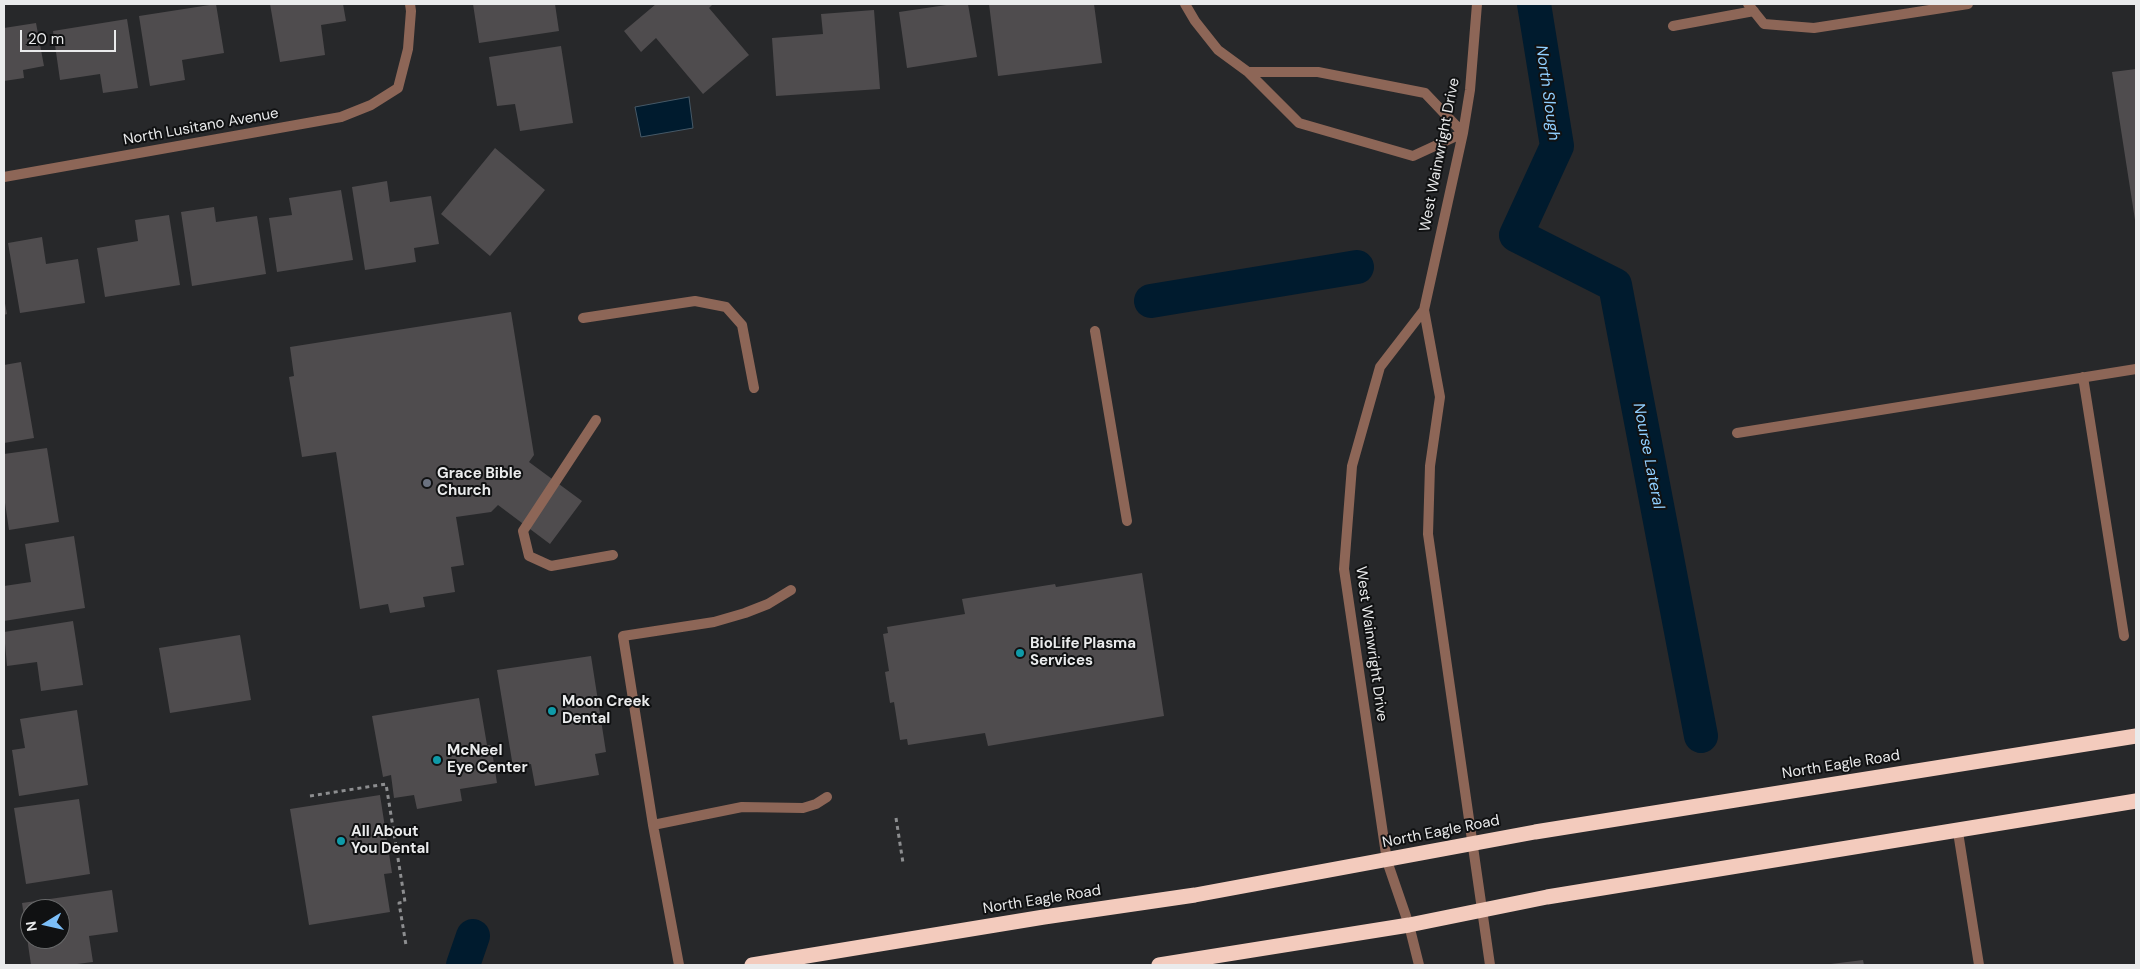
<!DOCTYPE html>
<html>
<head>
<meta charset="utf-8">
<style>
	body { margin:0 }
	#map { position:relative; width:2140px; height:969px; overflow:hidden; background:#27282a; font-family:"DM Sans",sans-serif }
	canvas { display:block }
	.frame { position:absolute; inset:0; border:5px solid #eaebec; pointer-events:none }
	.north { position:absolute; left:20px; top:899px; width:50px; height:50px; box-sizing:border-box; background:#101112; border:1px solid #676869; border-radius:50%; rotate:261deg; font-size:14px; font-weight:700; line-height:20px; text-align:center; color:#eaebec }
	.north::after { content:''; display:block; margin:auto; width:18px; height:22px; background:#7bbef8; clip-path:polygon(50% 0,100% 100%,50% 72%,0 100%) }
	.scale { position:absolute; left:20px; top:30px; width:96px; height:22px; box-sizing:border-box; border:2px solid #eaebec; border-top:0; padding-left:6px; font-size:15px; line-height:18px; white-space:nowrap; color:#eaebec; -webkit-text-stroke:4px #101112; paint-order:stroke }
</style>
</head>
<body>
<div id="map">
<canvas width="2140" height="969"></canvas>
<div class="frame"></div>
<div class="north">N</div>
<div class="scale">20 m</div>
</div>
<script>
const ctx = document.querySelector('canvas').getContext('2d');
ctx.lineJoin = 'round';
function fillPath(path, color) { ctx.fillStyle = color; ctx.fill(path, 'evenodd'); }
const toPath = rows => new Path2D(rows.map(r => 'M' + r).join(''));
function strokePath(path, color, width, dash) { ctx.strokeStyle = color; ctx.lineWidth = width; ctx.lineCap = dash ? 'butt' : 'round'; ctx.setLineDash(dash || []); ctx.stroke(path); }
function drawText(font, color, halo, rows, align = 'center') {
  ctx.font = font + ' "DM Sans",sans-serif'; ctx.lineWidth = 4; ctx.setLineDash([]); ctx.textBaseline = 'middle'; ctx.strokeStyle = halo; ctx.fillStyle = color; for (const [text, x, y, turn = 0] of rows) {
    ctx.save(); ctx.translate(x, y); ctx.rotate((+turn || 0) * Math.PI / 180); ctx.textAlign = isNaN(turn) ? turn : align; if (halo) ctx.strokeText(text, 0, 0); ctx.fillText(text, 0, 0); ctx.restore();
  }
}
const water = toPath([
	[689,97,693,128,641,137,635,107,689,97]
]);
const canal = toPath([
	[1534,4,1557,146,1516,235,1615,285,1701,736],
	[1151,301,1357,267],
	[463,965,473,936]
]);
const building = toPath([
	[216,4,224,53,182,60,185,80,150,86,139,16],
	[270,4,343,4,346,21,321,25,325,55,280,62],
	[473,4,555,4,559,31,479,43],
	[656,4,713,4,709,8,749,55,703,94,656,38,641,52,624,31],
	[953,4,968,4,977,57,907,68,899,12],
	[989,4,1094,4,1102,63,998,76],
	[874,10,880,89,776,96,772,38,823,34,821,14],
	[127,19,138,88,103,93,100,74,60,80,53,31],
	[36,23,44,66,23,70,24,78,4,81,4,28],
	[561,46,573,123,520,131,515,104,497,106,489,57],
	[2136,69,2136,220,2135,220,2112,72],
	[495,148,545,190,490,256,441,214],
	[387,181,390,202,431,196,439,244,414,248,416,262,365,270,352,187],
	[341,190,353,260,277,272,269,218,292,215,289,198],
	[214,207,216,222,257,216,266,274,192,286,181,212],
	[169,215,180,285,105,297,97,248,138,241,135,220],
	[42,237,46,264,78,259,85,303,20,313,8,243],
	[4,298,7,314,4,315],
	[511,312,534,455,529,462,582,501,550,544,498,505,491,512,456,517,464,565,451,567,455,592,423,597,425,607,390,613,388,604,360,609,336,452,302,457,289,377,294,376,290,347],
	[21,362,34,438,4,443,4,365],
	[47,448,59,522,9,530,4,496,4,454],
	[74,536,85,608,4,621,4,586,31,582,25,544],
	[1142,573,1164,716,988,746,985,733,908,745,907,739,900,740,894,702,890,703,885,672,889,671,883,634,888,633,887,627,965,614,962,599,1055,584,1056,587],
	[73,621,83,685,41,691,37,662,7,666,4,632],
	[240,635,251,700,170,713,159,648],
	[591,656,606,752,595,754,599,775,535,786,531,764,513,767,497,670],
	[479,698,487,745,491,745,497,783,460,789,462,801,417,809,414,795,394,798,391,775,383,777,372,716],
	[77,710,88,785,19,796,12,750,25,748,20,719],
	[380,795,392,873,384,874,390,912,309,925,290,809],
	[79,799,90,874,26,884,14,808],
	[112,890,118,932,89,936,93,962,69,965,31,965,22,903],
	[30,909,60,909,60,939,30,939],
	[1863,960,1864,965,1831,965,1831,964]
]);
const path = toPath([
	[310,796,386,784,405,902,399,903,406,945],
	[896,818,903,863]
]);
const lane = toPath([
	[1748,4,1764,24,1814,28,1968,4],
	[1673,26,1754,11],
	[583,318,695,301,726,307,742,325,754,388],
	[1095,331,1127,521],
	[2083,377,2124,636],
	[596,420,523,531,529,556,551,566,613,555],
	[1737,433,2136,369],
	[653,825,742,807,803,808,816,804,827,797],
	[679,965,653,825,623,636,714,622,745,613,768,604,791,590]
]);
const street = toPath([
	[1185,4,1195,21,1218,50,1248,72,1299,123,1413,156,1463,133,1425,93,1318,72,1248,72],
	[1477,4,1470,90,1463,133,1424,310,1440,397,1430,466,1428,534,1490,965],
	[4,177,341,117,371,105,398,88,408,49,411,11,410,4],
	[1958,832,1979,965],
	[1419,965,1409,925,1387,861,1344,569,1352,466,1380,367,1424,310]
]);
const highway = toPath([
	[752,965,1044,917,1195,895,1535,832,2136,736],
	[1159,965,1409,925,1547,897,2136,801]
]);
const markers = [
	[427,483,5,"#6b7280"],
	[1020,653,5,"#0f9aa8"],
	[552,711,5,"#0f9aa8"],
	[437,760,5,"#0f9aa8"],
	[341,841,5,"#0f9aa8"]
];
const streetNames = [
	["North Lusitano Avenue",201,127,-10],
	["West Wainwright Drive",1440,155,-79],
	["West Wainwright Drive",1371,644,82],
	["North Eagle Road",1841,765,-9],
	["North Eagle Road",1441,832,-11],
	["North Eagle Road",1042,900,-9]
];
const poiNames = [
	["Grace Bible",437,474],
	["Church",437,491],
	["BioLife Plasma",1030,644],
	["Services",1030,661],
	["Moon Creek",562,702],
	["Dental",562,719],
	["McNeel",447,751],
	["Eye Center",447,768],
	["All About",351,832],
	["You Dental",351,849]
];
const waterNames = [
	["North Slough",1547,93,82],
	["Nourse Lateral",1648,456,79]
];
fillPath(water, '#001b2e');
strokePath(water, '#465967', 1);
strokePath(canal, '#001b2e', 34);
fillPath(building, '#4f4c4e');
strokePath(path, '#8d8e90', 3, [4, 4]);
strokePath(lane, '#8d6657', 10);
strokePath(street, '#8d6657', 10);
strokePath(highway, '#f3cbbd', 15);
for (const [x, y, r, color] of markers) { const dot = new Path2D(); dot.arc(x, y, r, 0, 2 * Math.PI); ctx.fillStyle = color; ctx.fill(dot); strokePath(dot, '#101112', 2); }
drawText('15px', '#eaebec', '#101112', streetNames);
drawText('bold 15px', '#eaebec', '#101112', poiNames, 'left');
drawText('italic 16px', '#90cfff', '#101112', waterNames);
</script>
</body>
</html>
